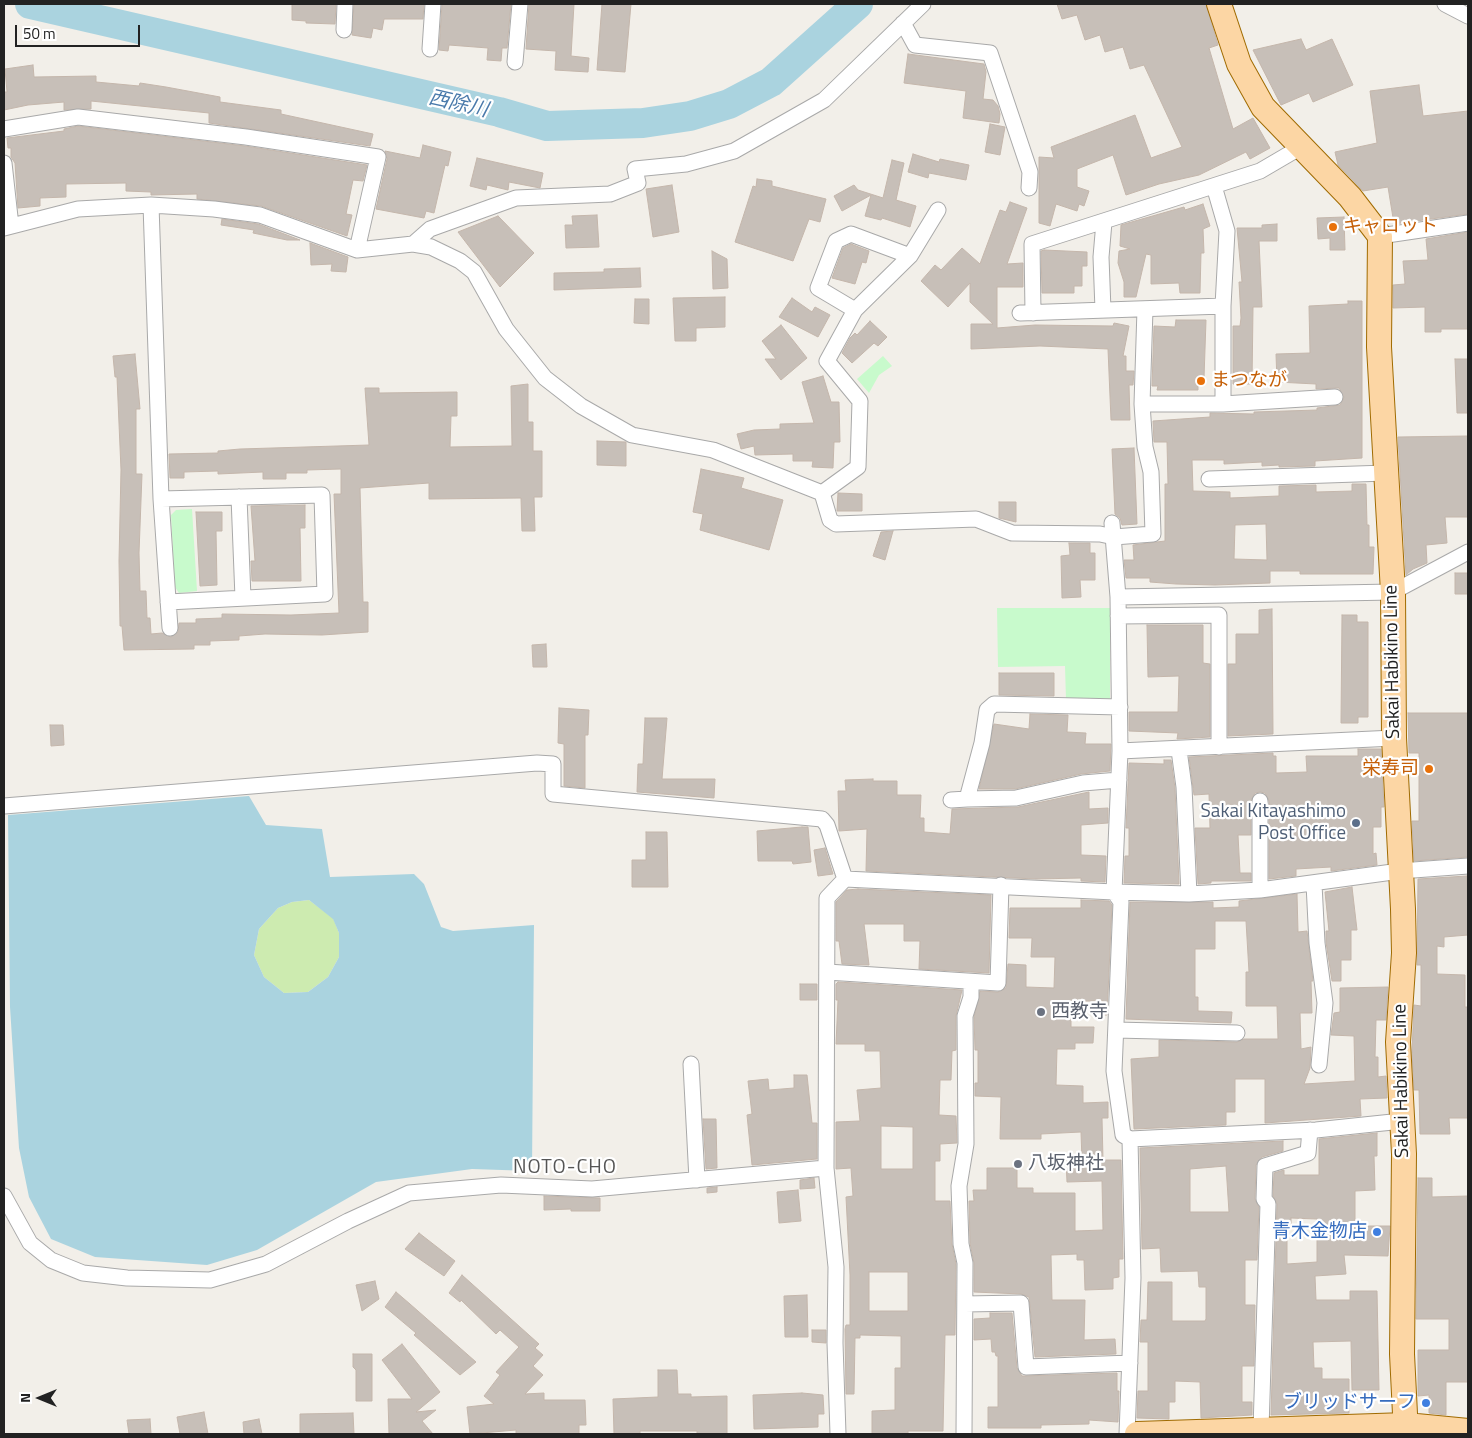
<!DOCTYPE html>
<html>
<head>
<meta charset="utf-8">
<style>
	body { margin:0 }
	#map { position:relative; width:1472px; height:1438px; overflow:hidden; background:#f2efe9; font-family:"Titillium Web",sans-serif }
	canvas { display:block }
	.frame { position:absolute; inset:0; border:5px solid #222; pointer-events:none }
	.north { position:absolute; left:15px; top:1373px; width:50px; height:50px; -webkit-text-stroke:4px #fff; paint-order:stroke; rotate:270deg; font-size:14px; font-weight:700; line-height:20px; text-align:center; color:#222 }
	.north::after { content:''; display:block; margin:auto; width:18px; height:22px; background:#222; clip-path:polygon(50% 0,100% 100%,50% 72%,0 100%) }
	.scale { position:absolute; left:15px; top:25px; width:125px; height:22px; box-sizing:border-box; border:2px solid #222; border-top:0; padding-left:6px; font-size:15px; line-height:18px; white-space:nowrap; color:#222; -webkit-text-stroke:4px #fff; paint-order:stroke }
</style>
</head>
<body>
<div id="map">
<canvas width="1472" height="1438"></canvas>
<div class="frame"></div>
<div class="north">N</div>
<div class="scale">50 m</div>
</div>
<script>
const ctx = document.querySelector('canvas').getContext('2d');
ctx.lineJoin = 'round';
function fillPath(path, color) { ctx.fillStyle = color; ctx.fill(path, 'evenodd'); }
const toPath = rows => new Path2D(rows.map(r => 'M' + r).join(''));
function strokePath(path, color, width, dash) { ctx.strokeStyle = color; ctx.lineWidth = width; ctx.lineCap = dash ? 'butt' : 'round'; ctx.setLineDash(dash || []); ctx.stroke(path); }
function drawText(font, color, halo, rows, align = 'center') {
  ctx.font = font + ' "Titillium Web","Noto Sans JP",sans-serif'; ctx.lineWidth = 4.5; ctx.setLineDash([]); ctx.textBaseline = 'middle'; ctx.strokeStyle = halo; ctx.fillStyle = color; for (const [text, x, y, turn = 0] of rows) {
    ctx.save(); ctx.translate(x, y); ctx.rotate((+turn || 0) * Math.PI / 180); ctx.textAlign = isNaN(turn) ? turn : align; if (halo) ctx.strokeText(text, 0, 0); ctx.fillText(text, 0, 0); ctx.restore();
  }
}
const grass = toPath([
	[309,900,333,918,339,933,339,957,328,977,308,992,284,993,264,977,254,955,259,929,278,908,292,902]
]);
const park = toPath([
	[883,356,892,366,879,375,869,393,857,379],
	[192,509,197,591,179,593,175,587,171,515,176,510],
	[997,608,1110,608,1110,699,1066,700,1065,666,998,667]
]);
const water = toPath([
	[249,796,266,825,322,829,330,877,414,874,424,884,441,927,453,931,534,925,532,1171,472,1169,376,1182,257,1250,207,1265,95,1257,51,1239,29,1197,19,1148,10,1007,8,815],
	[309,900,333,919,339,933,339,957,328,977,308,992,284,993,264,977,254,955,259,929,278,908,292,902]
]);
const river = toPath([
	[30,4,499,112,547,126,643,123,690,116,729,104,771,82,858,4]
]);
const building = toPath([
	[292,4,336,4,335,24,306,23,306,21,292,20,292,4],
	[354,4,424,4,423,19,384,19,382,30,373,28,371,38,352,35,354,4],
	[442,4,511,4,507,48,502,48,501,61,487,60,488,48,449,45,448,51,439,50,442,4],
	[529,4,574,4,571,56,589,58,588,72,555,70,556,51,526,49,529,4],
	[602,4,631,4,625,72,597,70,602,4],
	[1057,4,1206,4,1218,45,1209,48,1233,129,1253,118,1270,148,1250,159,1246,152,1199,175,1159,184,1126,195,1113,155,1077,169,1077,187,1089,191,1084,206,1079,204,1077,211,1056,204,1050,226,1039,223,1039,157,1054,158,1051,147,1135,115,1151,158,1182,147,1144,65,1130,69,1123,47,1105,52,1100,35,1085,40,1077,15,1062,19,1057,4],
	[1301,39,1306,50,1332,39,1353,85,1313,102,1309,93,1281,105,1253,50,1301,39],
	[908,54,984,64,986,72,983,99,993,100,998,106,1000,114,999,123,963,118,966,91,904,83,908,54],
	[33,65,34,77,96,76,96,82,139,86,140,83,166,87,220,97,220,102,281,110,281,114,373,134,370,146,209,123,209,113,91,101,91,109,64,110,64,102,28,105,4,110,4,92,7,92,5,69,33,65],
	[1419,85,1423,116,1468,111,1468,214,1394,224,1388,187,1363,191,1338,165,1335,152,1377,143,1370,91,1419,85],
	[990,124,1005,127,1000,155,985,152,990,124],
	[78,126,245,146,367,165,363,181,353,180,346,214,352,215,347,236,261,206,197,199,197,194,151,195,151,192,126,191,126,183,66,184,66,197,40,198,40,206,18,208,15,163,11,157,11,148,8,148,7,138,64,131,64,129,78,126],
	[423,145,451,152,448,166,445,165,434,213,426,211,424,218,376,209,387,159,385,151,420,158,423,145],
	[913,154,939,162,940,159,969,165,966,180,929,173,928,178,908,172,913,154],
	[477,158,543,173,540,188,509,182,508,190,487,185,486,190,470,186,477,158],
	[892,160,904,163,896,200,916,206,910,227,882,218,881,220,865,216,871,195,842,211,834,196,854,185,858,190,883,198,892,160],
	[757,179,772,181,772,186,826,199,820,222,809,219,793,261,735,242,753,186,756,187,757,179],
	[672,185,679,232,653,237,646,189,672,185],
	[1010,202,1027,208,1007,264,1023,263,1023,287,997,287,997,328,1035,325,1113,326,1114,323,1129,326,1123,356,1126,356,1126,371,1134,371,1133,385,1129,385,1130,420,1111,420,1108,349,1040,346,971,349,971,324,993,324,970,302,970,283,948,307,921,281,935,265,941,270,962,248,980,264,1000,210,1006,212,1010,202],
	[1203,204,1210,226,1203,229,1204,253,1201,253,1200,293,1180,293,1179,283,1151,284,1151,255,1146,254,1136,297,1124,297,1124,282,1118,263,1119,251,1130,249,1120,246,1121,225,1184,207,1185,210,1203,204],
	[597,215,599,247,566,248,565,225,573,225,572,216,597,215],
	[498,216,534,253,500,287,458,232,498,216],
	[1344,217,1345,250,1330,250,1330,238,1318,239,1317,218,1344,217],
	[222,219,258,224,300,240,287,240,253,233,254,230,221,225,222,219],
	[1277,224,1277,241,1259,241,1262,307,1253,307,1252,384,1233,384,1233,326,1240,326,1241,318,1239,282,1242,282,1237,228,1262,228,1262,225,1277,224],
	[1468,232,1468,329,1441,329,1441,332,1425,332,1425,307,1393,308,1393,285,1405,284,1403,261,1428,260,1426,239,1468,232],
	[310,243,348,257,346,272,331,271,332,264,311,265,310,243],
	[851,244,869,251,866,263,862,262,855,284,832,278,843,248,851,244],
	[1044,250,1087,252,1087,266,1082,266,1082,286,1074,286,1074,293,1042,293,1041,251,1044,250],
	[712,251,727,259,728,288,713,289,712,251],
	[640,268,641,287,554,290,554,273,604,272,604,269,640,268],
	[725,297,725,327,696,328,696,341,675,341,673,298,725,297],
	[792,298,812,312,815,307,830,315,818,337,779,317,792,298],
	[635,299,649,299,649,324,634,323,635,299],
	[1348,301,1362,301,1362,458,1315,461,1315,466,1279,467,1279,465,1262,466,1262,462,1224,464,1224,460,1192,460,1193,491,1230,492,1230,498,1279,496,1279,486,1316,485,1316,492,1352,491,1352,484,1366,484,1367,525,1369,525,1369,547,1374,547,1373,574,1300,574,1300,571,1270,571,1270,583,1215,585,1176,584,1150,582,1150,578,1126,578,1124,560,1134,560,1133,545,1165,541,1165,484,1168,484,1167,442,1154,442,1153,421,1210,417,1210,413,1254,414,1254,412,1317,410,1317,408,1340,405,1344,397,1339,388,1316,389,1316,384,1277,382,1276,354,1310,353,1309,306,1348,304,1348,301],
	[1266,524,1267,560,1234,559,1235,525,1266,524],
	[1176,320,1206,320,1204,378,1198,378,1198,390,1157,390,1158,386,1152,386,1154,326,1175,327,1176,320],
	[870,321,887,337,878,346,874,343,852,363,842,353,850,338,855,333,857,335,870,321],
	[781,325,807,358,781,380,765,359,776,359,762,341,781,325],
	[135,354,140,409,136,409,136,474,142,474,139,553,140,591,146,591,147,618,150,618,151,634,162,633,171,637,178,632,179,623,196,623,196,619,222,618,222,614,291,615,339,613,334,494,341,494,341,469,307,470,307,473,286,473,286,479,263,479,263,472,218,474,218,471,184,472,184,478,170,478,169,454,218,453,218,451,240,449,369,445,365,388,379,388,379,393,457,392,457,416,451,416,450,447,512,446,511,386,528,384,528,422,533,422,533,451,542,451,542,497,534,497,535,531,522,531,521,498,429,499,429,483,360,488,363,602,368,602,368,632,322,635,265,634,239,636,239,640,210,641,210,645,194,645,194,649,124,650,122,626,120,626,119,561,121,470,117,377,115,377,113,356,135,354],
	[1455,359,1468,359,1468,413,1457,413,1455,359],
	[823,376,831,402,839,402,840,442,834,442,833,468,812,467,813,461,793,461,793,454,755,455,754,446,741,449,737,434,754,430,780,429,780,424,814,423,802,382,823,376],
	[1468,436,1468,517,1445,517,1447,543,1426,545,1427,563,1413,569,1406,575,1398,437,1468,436],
	[597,441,626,442,626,466,597,465,597,441],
	[1134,448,1137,524,1122,525,1120,518,1115,514,1112,449,1134,448],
	[701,469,744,478,741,488,783,500,769,550,700,530,703,514,693,512,701,469],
	[838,493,862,494,862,511,837,511,838,493],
	[999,502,1016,502,1016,522,999,518,999,502],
	[305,505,305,528,300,528,301,581,252,581,251,561,255,561,251,506,305,505],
	[196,512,222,512,222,531,216,531,217,585,200,586,196,512],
	[893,531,885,560,873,556,881,532,893,531],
	[1069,543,1090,543,1090,553,1095,553,1095,580,1080,580,1081,597,1062,598,1061,556,1070,555,1069,543],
	[1455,573,1468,573,1468,594,1455,594,1455,573],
	[1272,609,1273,734,1228,736,1228,664,1236,664,1236,634,1259,634,1259,610,1272,609],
	[1342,615,1357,615,1357,622,1368,622,1368,717,1358,717,1358,723,1341,723,1342,615],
	[1147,625,1203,625,1203,663,1210,664,1210,737,1177,739,1178,733,1129,731,1129,712,1178,712,1179,676,1148,677,1147,625],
	[546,644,547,667,533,667,532,645,546,644],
	[999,673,1054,673,1054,696,999,695,999,673],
	[559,708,589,710,588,735,585,735,585,788,564,786,564,744,558,743,559,708],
	[1408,713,1468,713,1468,857,1414,861,1412,821,1419,821,1419,753,1409,753,1408,713],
	[1030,714,1068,715,1067,732,1086,733,1085,744,1111,744,1110,771,1081,774,1015,789,979,789,994,724,1029,729,1030,714],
	[645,718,667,718,662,779,715,779,714,798,637,792,638,764,643,764,645,718],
	[50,725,63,725,64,745,51,746,50,725],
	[1358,749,1381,749,1384,807,1381,807,1381,827,1373,827,1373,854,1376,853,1377,865,1331,871,1331,867,1296,869,1296,876,1269,879,1269,801,1265,793,1260,792,1255,793,1251,801,1251,835,1238,835,1240,873,1251,873,1251,881,1211,881,1211,883,1198,884,1195,828,1210,828,1209,794,1194,795,1189,757,1273,753,1273,756,1276,756,1276,773,1307,772,1306,756,1358,756,1358,749],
	[1164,760,1171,760,1175,788,1179,884,1124,883,1125,856,1129,856,1129,828,1126,828,1129,763,1164,764,1164,760],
	[873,779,873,781,897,781,897,795,921,795,920,818,924,818,924,832,950,834,952,809,1018,807,1089,792,1089,809,1108,808,1108,823,1081,825,1081,855,1106,856,1105,882,1081,881,1081,878,1036,879,866,871,867,829,839,831,838,791,846,791,845,780,873,779],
	[802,827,808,827,811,862,793,864,792,861,758,861,757,831,802,827],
	[646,832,667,832,668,887,632,887,632,860,646,860,646,832],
	[825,848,833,874,818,876,814,850,825,848],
	[1467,876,1468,935,1444,937,1444,947,1437,946,1437,974,1465,975,1465,1007,1468,1007,1468,1118,1449,1118,1450,1134,1420,1134,1419,1090,1414,1090,1412,1052,1414,1005,1421,1006,1421,965,1417,965,1418,879,1467,876],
	[1352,887,1357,930,1351,930,1351,960,1341,960,1341,981,1332,981,1326,942,1326,931,1329,931,1325,892,1352,887],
	[858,889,991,895,989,973,919,969,920,941,904,941,904,924,864,924,869,965,842,964,839,941,836,941,836,902,847,890,858,889],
	[1297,894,1298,932,1307,931,1313,981,1311,981,1312,1013,1300,1013,1301,1049,1311,1047,1310,1068,1304,1084,1355,1081,1354,1036,1331,1035,1334,1013,1340,1012,1340,988,1388,987,1386,1020,1376,1020,1375,1057,1378,1057,1378,1077,1386,1076,1387,1098,1360,1099,1361,1116,1265,1123,1265,1079,1235,1079,1235,1112,1226,1112,1226,1125,1134,1129,1131,1059,1159,1057,1159,1040,1237,1042,1244,1039,1278,1039,1277,1006,1246,1006,1246,972,1249,972,1246,921,1215,921,1215,949,1195,949,1195,997,1198,997,1198,1011,1232,1012,1231,1023,1126,1019,1130,902,1213,902,1213,908,1239,907,1239,901,1297,894],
	[1081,900,1109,901,1112,905,1107,1015,1103,1015,1103,1001,1071,1001,1071,1027,1094,1027,1093,1043,1075,1043,1075,1049,1057,1049,1056,1085,1083,1086,1083,1103,1108,1102,1108,1118,1102,1118,1103,1160,1121,1160,1123,1259,1119,1259,1119,1277,1113,1278,1113,1289,1085,1290,1084,1260,1077,1260,1077,1254,1051,1255,1052,1300,1085,1300,1084,1340,1115,1339,1116,1354,1035,1357,1029,1297,1021,1294,974,1292,974,1263,970,1243,969,1201,974,1201,973,1190,987,1190,987,1168,1017,1168,1017,1188,1033,1188,1033,1193,1075,1193,1075,1231,1103,1230,1102,1181,1067,1182,1066,1161,1082,1161,1081,1132,1041,1134,1041,1139,1000,1139,1001,1097,975,1096,975,1083,978,1083,978,1050,975,1050,974,1017,980,991,998,992,1006,988,1008,964,1026,965,1026,987,1054,988,1055,957,1031,957,1032,938,1009,938,1010,908,1081,908,1081,900],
	[838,982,962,990,956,1016,956,1050,952,1051,951,1080,940,1080,939,1115,956,1116,957,1143,940,1144,940,1161,935,1161,935,1201,950,1201,952,1244,956,1264,955,1335,945,1335,943,1431,908,1431,908,1434,872,1434,872,1411,895,1410,895,1368,901,1368,901,1336,860,1335,860,1338,855,1338,854,1394,846,1394,845,1329,846,1325,850,1325,850,1275,846,1197,853,1196,851,1168,836,1169,836,1122,860,1121,857,1090,881,1088,880,1051,865,1051,865,1044,836,1044,838,1000,836,1000,836,984,838,982],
	[881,1126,913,1127,913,1169,881,1169,881,1126],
	[869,1272,908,1272,908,1311,869,1311,869,1272],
	[800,984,817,984,817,1000,800,1000,800,984],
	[794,1075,807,1075,812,1123,817,1123,817,1159,752,1165,747,1115,752,1114,748,1081,768,1079,769,1090,794,1088,794,1075],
	[703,1119,716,1119,717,1168,706,1169,703,1119],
	[1377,1133,1377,1156,1374,1156,1375,1190,1355,1191,1355,1226,1390,1226,1388,1256,1344,1255,1346,1274,1315,1276,1316,1300,1350,1300,1350,1291,1377,1291,1379,1390,1352,1390,1351,1341,1313,1342,1314,1368,1322,1368,1322,1379,1349,1379,1349,1413,1271,1415,1277,1204,1273,1196,1274,1173,1284,1170,1284,1175,1319,1175,1319,1139,1377,1133],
	[1291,1218,1317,1219,1317,1262,1287,1264,1287,1229,1291,1229,1291,1218],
	[1283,1141,1283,1151,1262,1157,1256,1165,1255,1199,1259,1207,1257,1260,1245,1260,1245,1305,1255,1305,1254,1366,1242,1366,1242,1402,1252,1402,1252,1415,1201,1418,1200,1382,1175,1381,1175,1402,1169,1402,1169,1419,1137,1418,1138,1391,1148,1391,1148,1342,1140,1342,1141,1320,1147,1320,1148,1282,1172,1282,1172,1321,1205,1321,1206,1319,1206,1287,1199,1287,1198,1271,1161,1272,1160,1248,1142,1249,1140,1148,1283,1141],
	[1226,1166,1229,1212,1190,1212,1190,1169,1226,1166],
	[814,1178,815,1188,800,1189,800,1180,814,1178],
	[1418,1178,1432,1178,1432,1197,1468,1196,1468,1382,1446,1382,1446,1415,1429,1413,1429,1395,1418,1396,1418,1350,1449,1350,1449,1319,1416,1319,1418,1178],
	[717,1187,717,1192,707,1193,707,1188,717,1187],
	[798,1190,801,1221,779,1223,777,1192,798,1190],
	[544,1196,600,1198,600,1211,571,1211,571,1209,544,1210,544,1196],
	[419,1233,455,1261,444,1276,405,1249,419,1233],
	[462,1275,539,1344,535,1348,543,1355,533,1366,543,1375,525,1394,544,1393,544,1400,585,1400,586,1425,579,1425,579,1434,516,1434,516,1430,470,1434,467,1407,494,1404,484,1396,500,1375,496,1372,519,1347,500,1330,496,1334,461,1300,460,1302,449,1293,462,1275],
	[375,1281,379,1299,362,1311,356,1285,375,1281],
	[396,1292,410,1304,476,1362,460,1375,414,1335,416,1333,385,1307,396,1292],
	[807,1295,808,1337,785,1337,784,1296,807,1295],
	[990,1313,1012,1313,1017,1368,1022,1376,1117,1373,1117,1391,1119,1391,1118,1422,1089,1420,1089,1424,1041,1425,1041,1428,988,1428,988,1407,998,1407,998,1356,996,1356,995,1352,992,1352,991,1339,974,1340,974,1319,990,1318,990,1313],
	[812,1330,826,1330,826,1343,812,1342,812,1330],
	[402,1344,440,1392,416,1412,436,1410,422,1421,433,1434,389,1434,388,1399,412,1399,382,1360,402,1344],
	[353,1354,372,1354,372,1401,356,1401,356,1370,353,1367,353,1354],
	[658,1370,677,1370,678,1394,691,1394,691,1397,727,1396,727,1434,697,1434,697,1431,640,1431,640,1434,614,1434,613,1399,658,1397,658,1370],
	[802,1393,823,1395,824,1414,818,1414,818,1427,754,1429,753,1395,802,1393],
	[204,1412,208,1434,180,1434,177,1417,204,1412],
	[353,1413,354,1434,300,1434,300,1414,353,1413],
	[150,1419,151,1434,129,1434,127,1420,150,1419],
	[259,1419,262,1434,244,1434,243,1422,259,1419]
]);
const minor = toPath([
	[1445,4,1468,16],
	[903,23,915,45,990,53,1030,172,1029,188],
	[344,30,345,4],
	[430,49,433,4],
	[515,62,520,4],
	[4,129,78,117,246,137,378,157,357,250],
	[4,163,11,226],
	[1214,186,1227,231,1223,306,1223,404],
	[151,205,161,499,170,628],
	[4,228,78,209,151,205,214,209,260,215,357,250,413,244,431,247,460,261,474,272,506,329,545,378,581,406,632,435,713,450,822,493,830,520,836,524,976,519,1012,533,1100,534,1114,537,1153,534,1151,472,1145,447,1142,404],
	[1380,236,1468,223],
	[413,244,430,229,516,198,610,194,638,183,635,169,686,164,734,151,824,100,923,4],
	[1145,309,1142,404,1223,404,1335,397],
	[855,310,818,288,836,241,851,234,910,256],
	[1103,310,1101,257,1104,222],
	[1020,313,1223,306],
	[1033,313,1032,244,1260,171,1301,147],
	[1209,479,1386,473],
	[822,493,858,467,860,401,827,361,855,310,910,256,938,210],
	[239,497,243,598],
	[161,499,322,495,325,594,168,602],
	[1112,523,1118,597,1120,751,1114,892,1121,902,1114,1071,1123,1135,1130,1139,1133,1278,1127,1434],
	[1118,597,1393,592,1468,552],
	[1118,616,1219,615,1219,747],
	[1179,750,1184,787,1189,894],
	[1120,751,1394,738],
	[967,799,1016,798,1083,783,1119,780],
	[951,800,967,799,982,743,987,710,994,704,1120,707],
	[4,806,537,763,553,764,553,794,822,819,827,825,845,879],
	[1314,884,1317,943,1325,1003,1319,1065],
	[1260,890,1260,801],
	[827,972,998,983,1001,885],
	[1116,1030,1237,1033],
	[691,1064,697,1180],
	[1130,1139,1316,1130,1402,1121],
	[4,1196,30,1243,51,1260,83,1273,127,1278,210,1280,266,1264,348,1221,409,1193,501,1185,592,1189,826,1168],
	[965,1304,1021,1303,1026,1367,1130,1363],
	[1261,1429,1268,1204,1264,1199,1265,1166,1308,1153,1310,1130],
	[838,1434,835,1343,836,1267,826,1168,827,898,845,879,1114,892,1189,894,1260,890,1400,871,1468,866],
	[964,1434,965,1263,961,1244,959,1186,966,1144,965,1016,971,997,971,982]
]);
const primary = toPath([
	[1219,4,1239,64,1263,107,1350,197,1380,236,1379,347,1393,592,1394,738,1403,909,1404,953,1398,1042,1404,1154,1402,1354,1406,1434],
	[1137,1434,1406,1425,1468,1431]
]);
const markers = [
	[1333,227,5,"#e8710a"],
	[1201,381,5,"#e8710a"],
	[1429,769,5,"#e8710a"],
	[1356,823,5,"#5c6f8a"],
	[1041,1012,5,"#6b7280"],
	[1018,1164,5,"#6b7280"],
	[1377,1232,5,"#3f7fe0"],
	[1426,1403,5,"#3f7fe0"]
];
const foodNames = [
	["キャロット",1343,227],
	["まつなが",1211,381],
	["栄寿司",1419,769,"right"]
];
const streetNames = [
	["Sakai Habikino Line",1393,662,-91],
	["Sakai Habikino Line",1402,1081,-91]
];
const serviceNames = [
	["Sakai Kitayashimo",1346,812],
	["Post Office",1346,834]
];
const worshipNames = [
	["西教寺",1051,1012],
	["八坂神社",1028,1164]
];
const shopNames = [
	["青木金物店",1367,1232],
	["ブリッドサーフ",1416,1403]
];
const waterNames = [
	["西除川",458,105,13]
];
const neighbourhoodNames = [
	["NOTO-CHO",565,1168]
];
fillPath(grass, '#cdebb0');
fillPath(park, '#c8facc');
fillPath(water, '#aad3df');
strokePath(river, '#aad3df', 30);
fillPath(building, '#c7bfb8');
strokePath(building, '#c4b6ab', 1);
strokePath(minor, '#a9a9a9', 17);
strokePath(primary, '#a06b00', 26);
strokePath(minor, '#fff', 15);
strokePath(primary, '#fcd6a4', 24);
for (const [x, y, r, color] of markers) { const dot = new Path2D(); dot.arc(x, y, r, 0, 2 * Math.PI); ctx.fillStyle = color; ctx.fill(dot); strokePath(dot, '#fff', 2); }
drawText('19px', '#c56008', '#fff', foodNames, 'left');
drawText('19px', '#222', '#fff', streetNames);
drawText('19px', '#4e5e75', '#fff', serviceNames, 'right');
drawText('19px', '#5b616d', '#fff', worshipNames, 'left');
drawText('19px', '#366cbe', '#fff', shopNames, 'right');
drawText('italic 20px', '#4a7aab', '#fff', waterNames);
ctx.letterSpacing = '1px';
drawText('20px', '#555', '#fff', neighbourhoodNames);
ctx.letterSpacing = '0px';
</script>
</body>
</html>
